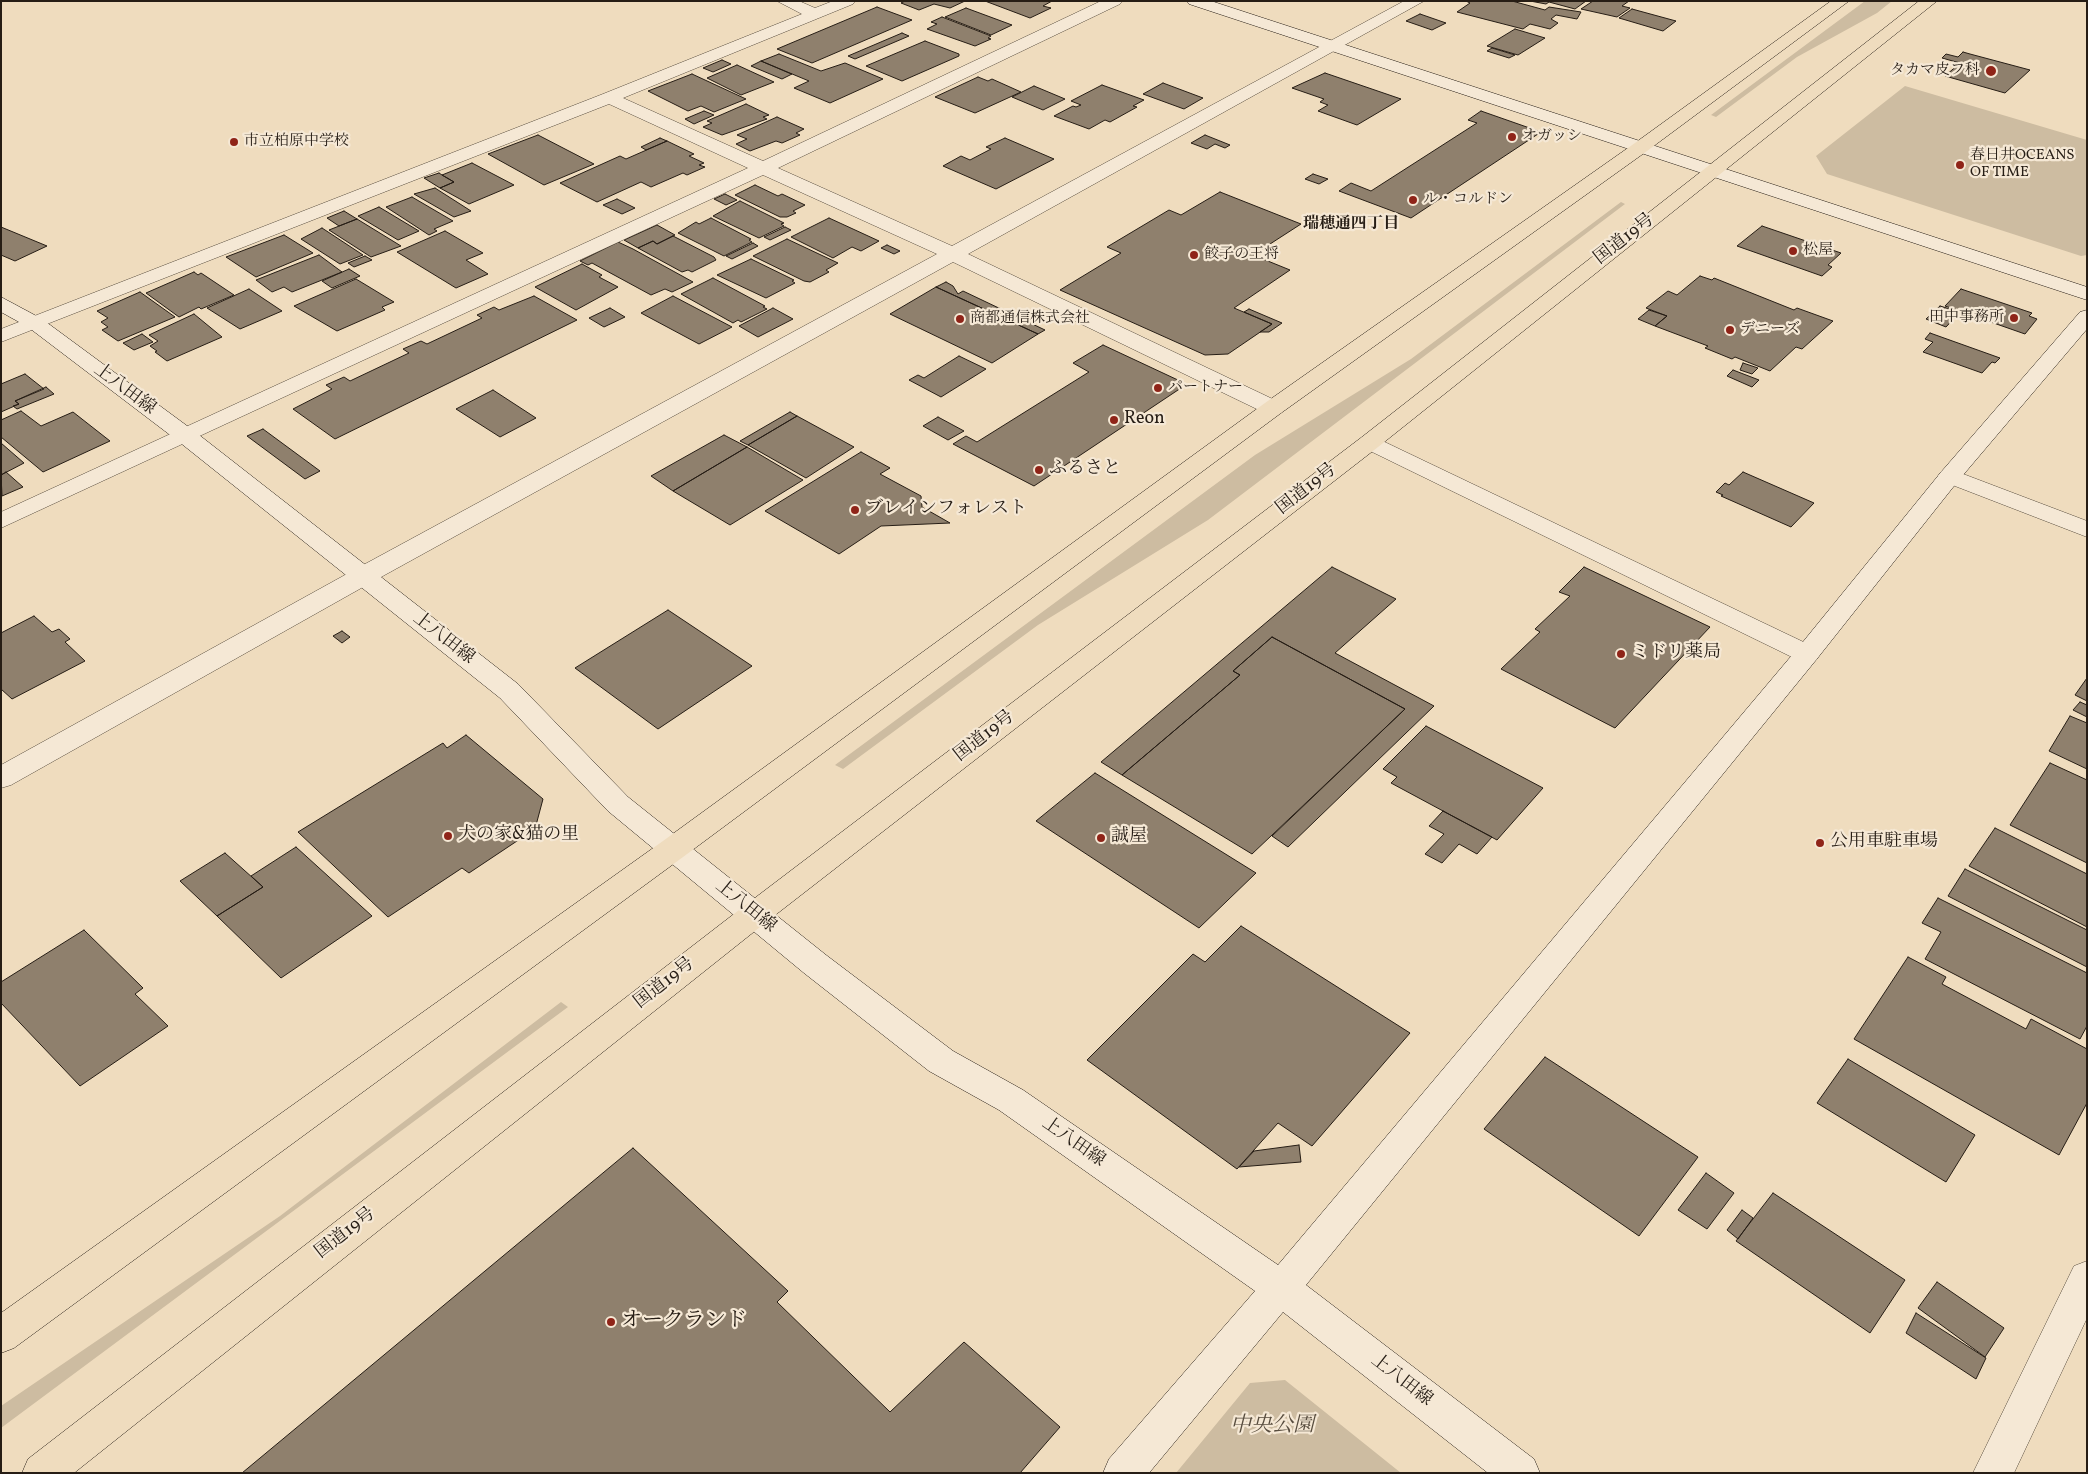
<!DOCTYPE html>
<html>
<head>
<meta charset="utf-8">
<style>
	body { margin:0 }
	#map { position:relative; width:2088px; height:1474px; overflow:hidden; background:#efdcbe; font-family:Vollkorn,serif }
	canvas { display:block }
	.frame { position:absolute; inset:0; border:2px solid #261d15; pointer-events:none }
</style>
</head>
<body>
<div id="map">
<canvas width="2088" height="1474"></canvas>
<div class="frame"></div>
</div>
<script>
const ctx = document.querySelector('canvas').getContext('2d');
ctx.lineJoin = 'round';
function fillPath(path, color) { ctx.fillStyle = color; ctx.fill(path, 'evenodd'); }
const toPath = rows => new Path2D(rows.map(r => 'M' + r).join(''));
function strokePath(path, color, width, dash) { ctx.strokeStyle = color; ctx.lineWidth = width; ctx.lineCap = dash ? 'butt' : 'round'; ctx.setLineDash(dash || []); ctx.stroke(path); }
function drawText(font, color, halo, rows, align = 'center') {
  ctx.font = font + ' Vollkorn,"Noto Serif JP",serif'; ctx.lineWidth = 4.5; ctx.setLineDash([]); ctx.textBaseline = 'middle'; ctx.strokeStyle = halo; ctx.fillStyle = color; for (const [text, x, y, turn = 0] of rows) {
    ctx.save(); ctx.translate(x, y); ctx.rotate((+turn || 0) * Math.PI / 180); ctx.textAlign = isNaN(turn) ? turn : align; if (halo) ctx.strokeText(text, 0, 0); ctx.fillText(text, 0, 0); ctx.restore();
  }
}
const green = toPath([
	[1865,1,1892,1,1877,13,1797,57,1716,117,1711,115],
	[1905,86,2087,140,2087,255,2081,256,1827,174,1816,156],
	[1621,202,1625,204,1208,520,1038,625,843,769,835,765,1255,455,1411,359],
	[561,1002,568,1007,1,1428,1,1406,280,1216],
	[1285,1380,1401,1473,1176,1473,1250,1383]
]);
const building = toPath([
	[905,1,965,1,950,8,934,4,919,10,901,3,905,1],
	[985,1,1052,1,1043,6,1051,8,1030,18,985,1],
	[1466,1,1512,1,1545,10,1549,7,1581,12,1577,19,1556,15,1551,19,1558,23,1550,29,1530,24,1523,29,1457,12,1470,3,1466,1],
	[1530,1,1586,1,1575,9,1549,2,1546,4,1530,1],
	[1593,1,1629,1,1622,6,1630,8,1617,17,1581,9,1593,1],
	[877,7,912,20,812,63,777,49,877,7],
	[966,8,1012,25,991,35,945,17,966,8],
	[1632,9,1676,21,1663,31,1619,18,1632,9],
	[1420,14,1446,23,1432,30,1406,21,1420,14],
	[942,17,991,36,988,38,991,39,975,46,927,29,937,24,931,22,942,17],
	[1515,29,1545,38,1518,55,1487,46,1515,29],
	[902,33,909,36,855,59,848,56,902,33],
	[925,41,959,54,959,56,902,81,866,66,925,41],
	[1492,48,1515,55,1509,58,1487,51,1492,48],
	[1963,52,1970,54,2030,70,2005,93,1945,76,1960,63,1942,58,1946,54,1958,57,1963,52],
	[779,54,821,71,845,63,883,79,830,103,794,88,809,81,761,61,779,54],
	[722,60,731,64,713,72,703,68,722,60],
	[761,61,789,73,792,74,782,79,751,66,761,61],
	[737,65,774,82,741,95,707,78,737,65],
	[1325,73,1401,99,1357,125,1318,111,1328,105,1320,102,1324,99,1292,88,1325,73],
	[692,74,746,99,714,112,701,106,688,111,648,91,692,74],
	[978,77,988,81,992,79,1021,92,975,113,935,97,978,77],
	[1163,83,1203,98,1184,109,1143,94,1163,83],
	[1102,85,1144,100,1133,106,1137,107,1110,122,1105,120,1089,129,1054,116,1073,106,1076,107,1081,105,1071,101,1102,85],
	[1034,86,1065,99,1043,110,1012,97,1034,86],
	[746,104,769,115,763,117,767,119,722,135,703,127,712,123,707,121,746,104],
	[704,111,714,115,694,124,685,119,704,111],
	[1481,111,1541,132,1411,218,1339,191,1351,183,1371,191,1477,123,1468,120,1481,111],
	[777,117,804,129,796,133,800,135,782,143,776,141,750,151,736,144,747,139,737,135,777,117],
	[538,135,594,164,544,185,488,154,538,135],
	[1205,135,1230,145,1225,148,1215,144,1207,149,1191,143,1205,135],
	[660,138,667,141,646,150,641,147,660,138],
	[1005,138,1054,159,996,189,943,166,961,156,970,160,991,149,986,147,1005,138],
	[667,141,694,154,689,156,704,163,699,165,705,167,687,175,683,173,651,187,641,182,597,202,560,183,620,156,626,159,667,141],
	[472,163,514,185,469,204,440,188,454,182,442,175,472,163],
	[439,173,442,175,454,182,440,188,424,178,439,173],
	[1313,174,1328,179,1319,184,1305,179,1313,174],
	[755,185,778,196,782,194,805,205,793,211,796,213,787,217,780,217,735,195,755,185],
	[435,188,471,211,454,217,414,194,435,188],
	[1220,192,1301,224,1253,255,1290,270,1234,308,1272,324,1228,354,1205,355,1060,290,1121,253,1107,247,1169,210,1181,215,1220,192],
	[725,194,737,200,726,205,714,199,725,194],
	[412,197,453,221,434,229,437,231,429,235,386,207,412,197],
	[617,199,635,208,622,214,603,205,617,199],
	[740,201,784,223,781,224,784,226,759,238,713,216,740,201],
	[379,207,419,231,398,240,358,216,379,207],
	[344,211,357,219,339,226,327,218,344,211],
	[711,218,751,239,749,240,752,242,724,256,678,233,696,222,699,224,711,218],
	[829,218,879,241,861,251,852,247,833,258,791,237,829,218],
	[357,219,401,246,371,257,329,230,357,219],
	[657,225,675,235,657,244,653,241,638,248,624,240,657,225],
	[1762,226,1841,253,1828,265,1832,267,1822,276,1737,246,1762,226],
	[1,227,47,246,15,261,1,255,1,227],
	[785,227,791,230,770,240,764,237,785,227],
	[322,228,363,255,340,264,301,239,322,228],
	[445,231,483,253,466,260,488,274,456,288,397,252,445,231],
	[284,235,313,253,256,277,226,257,284,235],
	[673,236,714,257,716,260,692,272,688,270,682,272,638,248,653,241,657,244,673,236],
	[787,239,838,263,826,270,829,272,810,282,804,281,753,256,787,239],
	[618,242,633,249,693,282,672,292,665,289,651,295,592,263,588,265,580,261,618,242],
	[753,243,758,246,732,259,726,256,753,243],
	[887,245,900,251,894,254,881,248,887,245],
	[319,255,342,272,292,292,284,287,272,292,256,280,319,255],
	[365,256,372,260,354,267,348,263,365,256],
	[751,259,794,280,792,281,795,283,766,298,717,275,751,259],
	[582,264,602,275,599,277,618,287,576,310,535,287,582,264],
	[349,269,360,276,332,288,322,281,349,269],
	[194,272,198,275,201,273,234,295,201,309,199,307,179,317,146,293,194,272],
	[1700,276,1712,280,1714,278,1794,310,1797,308,1833,321,1802,349,1796,347,1770,371,1735,357,1732,359,1705,348,1708,346,1655,326,1667,316,1646,308,1668,291,1677,295,1700,276],
	[713,278,765,306,763,307,767,309,741,322,738,320,733,323,681,294,713,278],
	[356,279,394,302,382,307,385,310,337,331,294,306,356,279],
	[946,282,953,286,958,294,963,291,1045,330,1038,334,936,287,946,282],
	[936,287,1038,334,992,363,890,314,936,287],
	[249,289,282,311,240,329,207,308,249,289],
	[1961,289,2032,313,2029,316,2037,319,2025,334,1945,306,1961,289],
	[140,292,175,317,118,341,102,330,108,327,101,322,108,318,97,311,140,292],
	[534,296,577,320,335,439,293,409,332,389,326,385,344,377,350,381,409,353,403,349,421,341,427,344,482,318,477,315,494,307,499,310,534,296],
	[673,296,732,327,699,344,641,313,673,296],
	[1940,306,1960,312,1946,327,1926,319,1940,306],
	[610,308,625,317,604,327,589,318,610,308],
	[773,308,793,319,758,337,739,326,773,308],
	[1249,309,1282,323,1269,332,1260,332,1272,324,1244,312,1249,309],
	[1649,310,1667,316,1655,326,1638,319,1649,310],
	[194,314,222,337,167,361,155,352,157,351,150,346,158,341,149,335,194,314],
	[1930,333,2000,358,1995,363,1992,362,1982,373,1923,352,1933,342,1925,339,1930,333],
	[142,334,153,342,134,350,123,343,142,334],
	[1103,345,1180,381,1181,388,1034,486,953,444,966,436,977,442,1089,372,1073,363,1103,345],
	[959,356,986,369,941,397,909,380,918,375,924,378,959,356],
	[1743,363,1758,368,1752,374,1740,370,1743,363],
	[1733,370,1759,380,1752,387,1727,376,1733,370],
	[25,374,44,389,15,401,19,404,1,412,1,384,25,374],
	[46,387,54,394,17,409,13,406,19,404,15,401,46,387],
	[493,390,536,418,500,437,456,409,493,390],
	[21,411,41,426,73,412,110,441,43,472,1,437,1,420,21,411],
	[790,412,797,416,748,445,740,441,790,412],
	[797,416,854,447,806,478,748,445,797,416],
	[938,417,964,431,948,440,923,426,938,417],
	[263,429,320,471,305,479,247,436,263,429],
	[724,435,747,447,673,491,651,476,724,435],
	[1,443,24,463,1,475,1,443],
	[747,447,803,480,730,525,673,491,747,447],
	[861,452,890,468,880,474,921,496,922,507,950,523,881,526,839,554,765,511,861,452],
	[6,472,23,487,2,496,1,475,6,472],
	[1743,472,1814,503,1791,527,1721,496,1723,495,1716,492,1725,483,1729,485,1743,472],
	[1332,567,1396,599,1335,653,1434,706,1288,847,1272,836,1405,709,1272,637,1233,671,1240,675,1122,775,1101,762,1332,567],
	[1584,567,1710,627,1615,728,1501,669,1540,632,1535,629,1570,596,1559,592,1584,567],
	[668,610,752,666,658,729,575,668,668,610],
	[34,616,52,632,59,629,70,639,65,642,85,661,12,699,1,689,1,633,34,616],
	[342,631,350,637,342,643,333,636,342,631],
	[1272,637,1405,709,1252,854,1122,775,1240,675,1233,671,1272,637],
	[2087,678,2087,701,2075,695,2087,678],
	[2080,702,2087,705,2087,717,2073,710,2080,702],
	[2070,716,2087,723,2087,769,2049,751,2070,716],
	[1426,726,1543,788,1497,840,1391,783,1397,777,1383,769,1426,726],
	[466,735,543,799,535,829,469,873,462,868,388,917,298,832,443,743,447,748,466,735],
	[2050,763,2087,780,2087,863,2010,825,2050,763],
	[1095,773,1256,873,1199,928,1036,821,1095,773],
	[1443,811,1492,837,1477,854,1459,844,1442,863,1425,854,1444,834,1429,826,1443,811],
	[1995,828,2087,874,2087,927,1969,866,1995,828],
	[296,847,372,916,281,978,217,916,263,887,251,876,296,847],
	[225,853,263,887,217,916,180,881,225,853],
	[1965,869,2087,930,2087,967,1948,896,1965,869],
	[1938,898,2087,973,2087,1026,2080,1039,1925,959,1941,932,1922,923,1938,898],
	[1241,926,1410,1033,1312,1146,1278,1123,1237,1169,1087,1060,1193,954,1205,962,1241,926],
	[84,930,143,988,135,994,168,1026,80,1086,1,1003,1,982,84,930],
	[1908,957,1946,977,1942,984,2026,1029,2031,1019,2087,1049,2087,1103,2059,1155,1854,1039,1908,957],
	[1545,1057,1698,1157,1639,1236,1484,1129,1545,1057],
	[1848,1059,1975,1135,1946,1182,1817,1103,1848,1059],
	[1299,1145,1301,1162,1239,1167,1254,1151,1299,1145],
	[633,1148,788,1291,777,1302,890,1412,964,1342,1060,1427,1020,1473,242,1473,633,1148],
	[1706,1173,1734,1193,1707,1229,1678,1210,1706,1173],
	[1773,1193,1905,1280,1870,1333,1736,1241,1773,1193],
	[1742,1210,1753,1218,1738,1239,1727,1230,1742,1210],
	[1937,1282,2004,1328,1985,1357,1918,1308,1937,1282],
	[1916,1313,1986,1358,1976,1379,1906,1333,1916,1313]
]);
const street = toPath([
	[777,1,799,1,815,8,833,1,855,1,853,4,623,98,763,161,1101,1,1122,1,1120,4,778,168,952,246,1404,1,1424,1,968,254,1281,403,1284,408,1281,413,1273,415,1265,413,953,262,372,582,11,785,1,788,1,765,354,570,937,254,763,175,1,528,1,512,748,168,609,104,1,342,1,329,603,94,802,14,777,1],
	[1370,435,1816,648,1820,654,1816,660,1807,663,1798,660,1362,447,1359,442,1362,437,1370,435],
	[1950,469,2087,521,2087,537,1942,481,1938,476,1942,471,1950,469],
	[2087,1261,2087,1318,2014,1473,1973,1473,2074,1266,2087,1261]
]);
const secondary = toPath([
	[1187,1,1211,1,2087,287,2087,300,1189,4,1187,1],
	[1,297,42,319,194,431,518,684,628,797,826,955,953,1051,1023,1090,1278,1265,1798,648,1942,471,2080,312,2087,310,2087,329,1958,481,1816,660,1306,1285,1534,1459,1540,1473,1488,1473,1283,1312,1149,1473,1103,1473,1109,1459,1255,1291,999,1110,929,1071,804,973,608,811,500,698,178,441,28,327,1,312,1,297]
]);
const highway = toPath([
	[1831,1,1849,1,1647,151,1281,413,683,857,14,1348,1,1353,1,1313,663,841,1265,403,1635,143,1831,1],
	[1919,1,1937,1,1378,447,765,923,74,1473,22,1473,28,1459,743,907,1362,437,1919,1]
]);
const markers = [
	[1991,71,6,"#8f2418"],
	[1512,137,5,"#8f2418"],
	[234,142,5,"#8f2418"],
	[1960,165,5,"#8f2418"],
	[1413,200,5,"#8f2418"],
	[1793,251,5,"#8f2418"],
	[1194,255,5,"#8f2418"],
	[2014,318,5,"#8f2418"],
	[960,319,5,"#8f2418"],
	[1730,330,5,"#8f2418"],
	[1158,388,5,"#8f2418"],
	[1114,420,5,"#8f2418"],
	[1039,470,5,"#8f2418"],
	[855,510,5,"#8f2418"],
	[1621,654,5,"#8f2418"],
	[448,836,5,"#8f2418"],
	[1101,838,5,"#8f2418"],
	[1820,843,5,"#8f2418"],
	[611,1322,5,"#8f2418"]
];
const farPoinames = [
	["タカマ皮フ科",1980,71,"right"],
	["オガッシ",1522,137],
	["市立柏原中学校",244,142],
	["春日井OCEANS",1970,156],
	["OF TIME",1970,173],
	["ル・コルドン",1423,200],
	["松屋",1803,251],
	["餃子の王将",1204,255],
	["田中事務所",2004,318,"right"],
	["商都通信株式会社",970,319],
	["デニーズ",1740,330],
	["パートナー",1168,388]
];
const farNeighbourhoodnames = [
	["瑞穂通四丁目",1351,225]
];
const streetNames = [
	["国道19号",1625,240,-38],
	["上八田線",124,390,37],
	["国道19号",1307,490,-38],
	["上八田線",443,639,38],
	["国道19号",985,737,-38],
	["上八田線",745,907,39],
	["国道19号",665,984,-38],
	["上八田線",1073,1143,35],
	["国道19号",346,1234,-38],
	["上八田線",1401,1381,38]
];
const poiNames = [
	["Reon",1124,420],
	["ふるさと",1049,470],
	["ブレインフォレスト",865,510],
	["ミドリ薬局",1631,654],
	["犬の家&猫の里",458,836],
	["誠屋",1111,838],
	["公用車駐車場",1830,843]
];
const nearPoinames = [
	["オークランド",621,1322]
];
const nearParknames = [
	["中央公園",1272,1427]
];
fillPath(green, '#cdbca1');
fillPath(building, '#8f806d');
strokePath(building, '#261d15', 1);
strokePath(street, '#584d3f', 1);
strokePath(secondary, '#261d15', 1);
strokePath(highway, '#261d15', 1);
fillPath(street, '#f5e8d5');
fillPath(secondary, '#f5e8d5');
fillPath(highway, '#efdcbe');
for (const [x, y, r, color] of markers) { const dot = new Path2D(); dot.arc(x, y, r, 0, 2 * Math.PI); ctx.fillStyle = color; ctx.fill(dot); strokePath(dot, '#f5e8d5', 2); }
drawText('15px', '#261d15', '#f5e8d5', farPoinames, 'left');
drawText('bold 16px', '#261d15', '#f5e8d5', farNeighbourhoodnames);
drawText('18px', '#261d15', '#f5e8d5', streetNames);
drawText('18px', '#261d15', '#f5e8d5', poiNames, 'left');
drawText('21px', '#261d15', '#f5e8d5', nearPoinames, 'left');
drawText('italic 21px', '#584d3f', '#f5e8d5', nearParknames);
</script>
</body>
</html>
